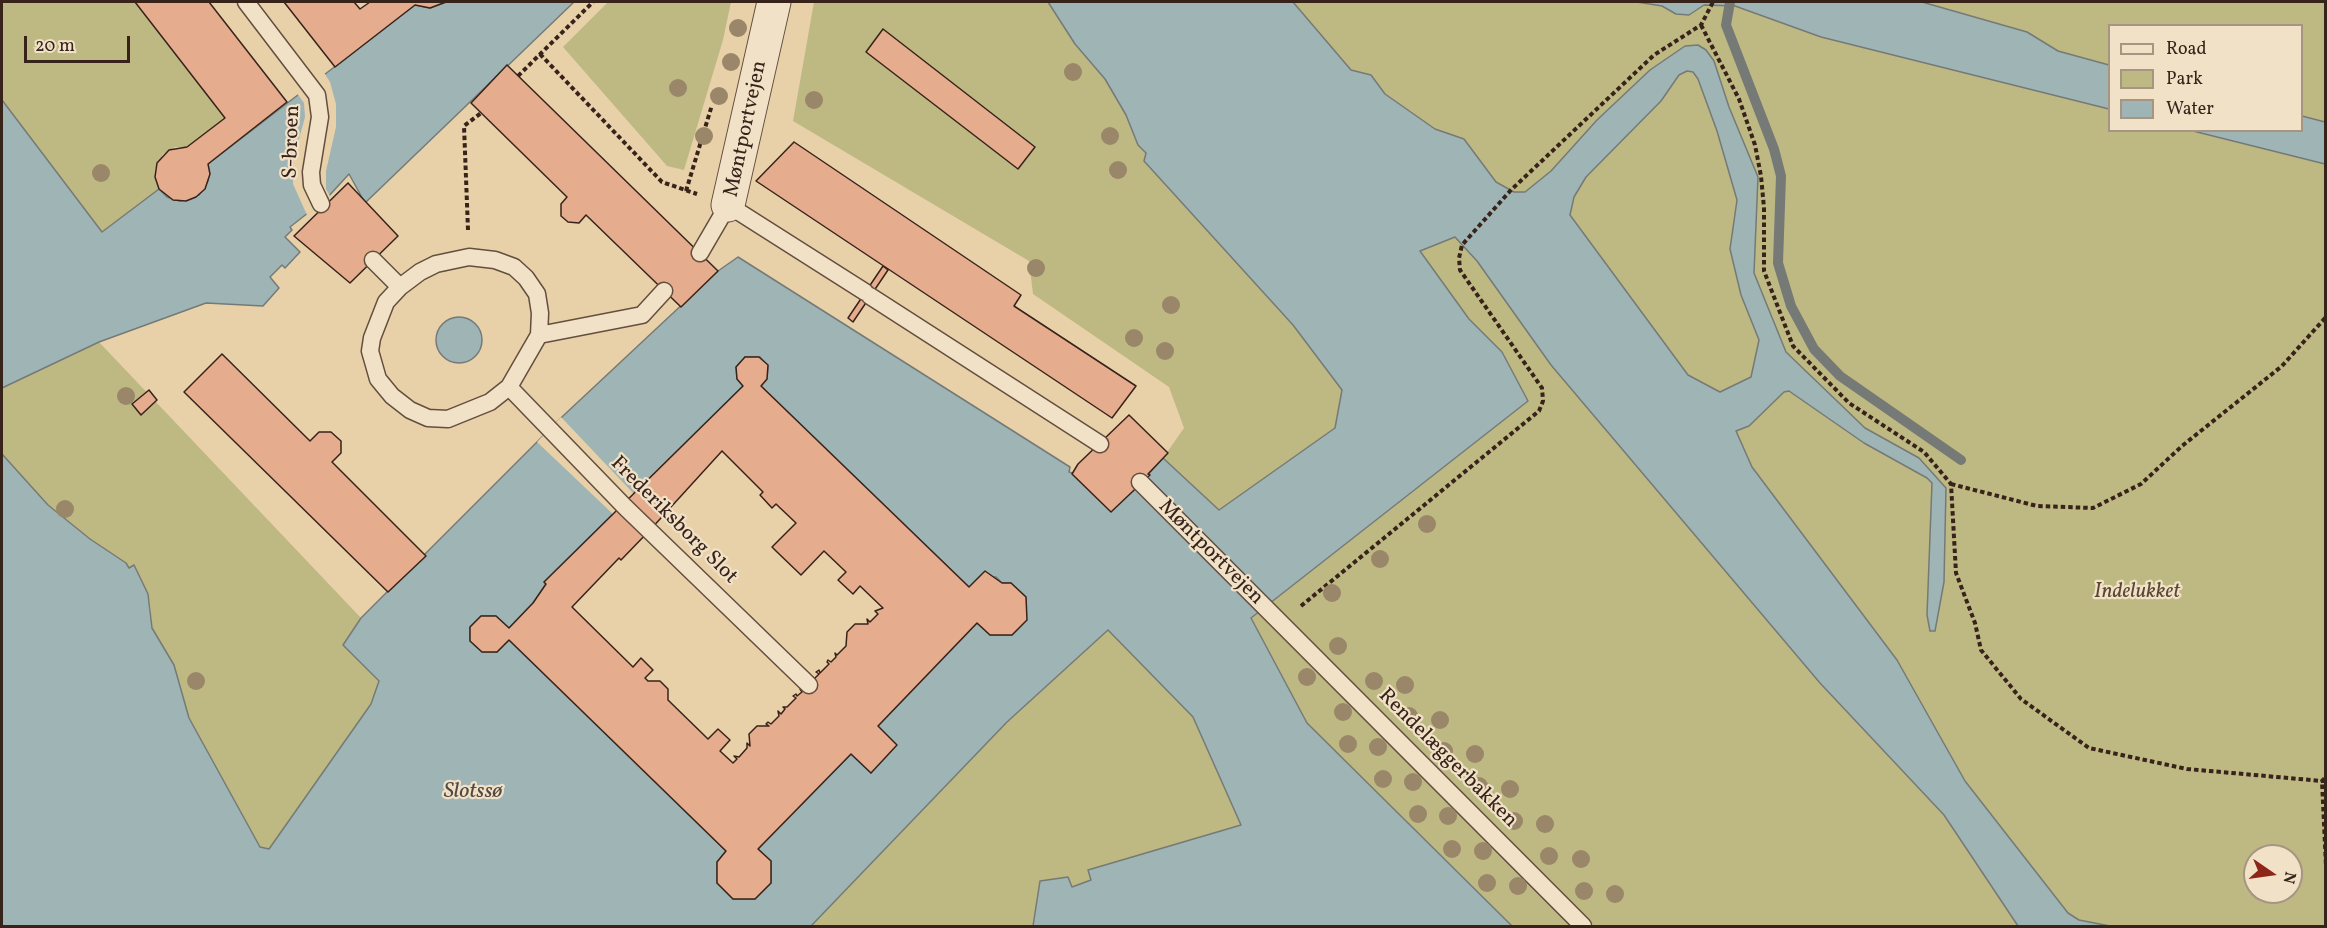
<!DOCTYPE html>
<html>
<head>
<meta charset="utf-8">
<style>
	body { margin:0 }
	#map { position:relative; width:2327px; height:928px; overflow:hidden; background:#e8d1a9; font-family:Vollkorn,serif }
	canvas { display:block }
	.frame { position:absolute; inset:0; border:3px solid #38231b; pointer-events:none }
	.legend { position:absolute; left:2108px; top:24px; width:195px; height:108px; box-sizing:border-box; background:#f0e1c7; border:2px solid #a69582; margin:0; padding:8px 10px; list-style:none; font-size:18px; color:#38231b }
	.legend li { display:flex; align-items:center; gap:12px; height:30px }
	.legend b { width:30px; border:2px solid #a69582 }
	.north { position:absolute; left:2243px; top:844px; width:60px; height:60px; box-sizing:border-box; background:#f0e1c7; border:2px solid #a69582; border-radius:50%; rotate:103deg; font-size:16px; font-weight:700; line-height:24px; text-align:center; color:#38231b }
	.north::after { content:''; display:block; margin:auto; width:21px; height:27px; background:#8f2418; clip-path:polygon(50% 0,100% 100%,50% 72%,0 100%) }
	.scale { position:absolute; left:24px; top:36px; width:106px; height:27px; box-sizing:border-box; border:3px solid #38231b; border-top:0; padding-left:8px; font-size:18px; line-height:21px; white-space:nowrap; color:#38231b; -webkit-text-stroke:4px #f0e1c7; paint-order:stroke }
</style>
</head>
<body>
<div id="map">
<canvas width="2327" height="928"></canvas>
<div class="frame"></div>
<ul class="legend">
<li><b style="height:8px;background:#f0e1c7"></b>Road</li>
<li><b style="height:16px;background:#beb982"></b>Park</li>
<li><b style="height:16px;background:#9eb4b5"></b>Water</li>
</ul>
<div class="north">N</div>
<div class="scale">20 m</div>
</div>
<script>
const ctx = document.querySelector('canvas').getContext('2d');
ctx.lineJoin = 'round';
function fillPath(path, color) { ctx.fillStyle = color; ctx.fill(path, 'evenodd'); }
const toPath = rows => new Path2D(rows.map(r => 'M' + r).join(''));
function strokePath(path, color, width, dash) { ctx.strokeStyle = color; ctx.lineWidth = width; ctx.lineCap = dash ? 'butt' : 'round'; ctx.setLineDash(dash || []); ctx.stroke(path); }
function drawText(font, color, halo, rows, align = 'center') {
  ctx.font = font + ' Vollkorn,serif'; ctx.lineWidth = 4.5; ctx.setLineDash([]); ctx.textBaseline = 'middle'; ctx.strokeStyle = halo; ctx.fillStyle = color; for (const [text, x, y, turn = 0] of rows) {
    ctx.save(); ctx.translate(x, y); ctx.rotate((+turn || 0) * Math.PI / 180); ctx.textAlign = isNaN(turn) ? turn : align; if (halo) ctx.strokeText(text, 0, 0); ctx.fillText(text, 0, 0); ctx.restore();
  }
}
const green = toPath([
	[2,2,135,2,225,118,187,147,175,147,163,154,155,170,159,189,102,232,2,100],
	[608,2,731,2,723,40,684,170,667,166,563,47],
	[814,2,1048,2,1075,44,1105,79,1126,115,1138,145,1146,153,1144,161,1293,325,1342,390,1335,428,1219,510,1163,458,1184,428,1169,387,1033,294,1029,261,793,121],
	[1293,2,2325,2,2325,926,1512,926,1307,723,1251,618,1528,401,1502,352,1469,319,1420,250,1464,139,1435,129,1385,94,1371,75,1351,71],
	[2110,26,2302,26,2302,130,2110,130],
	[2255,856,2291,856,2291,892,2255,892],
	[99,342,361,618,343,645,379,682,371,704,270,849,260,847,189,718,174,665,152,628,150,602,134,565,129,568,126,563,90,539,48,505,2,454,2,388],
	[1108,630,1193,717,1241,825,1088,870,1091,880,1072,887,1040,881,1033,926,811,926,1007,722]
]);
const water = toPath([
	[446,2,574,2,365,203,349,174,327,198,290,227,292,230,285,237,300,252,285,268,282,265,270,277,279,288,263,306,206,303,99,342,2,388,2,100,102,232,159,189,167,197,180,201,199,195,208,181,208,164,415,5,430,8,446,2],
	[1048,2,1293,2,1351,70,1371,75,1385,94,1435,129,1464,139,1496,182,1514,192,1525,192,1551,171,1597,120,1650,70,1685,46,1698,45,1706,50,1714,61,1729,107,1758,177,1754,273,1786,352,1865,428,1919,458,1946,488,1944,582,1935,631,1930,631,1927,615,1932,483,1927,478,1864,443,1789,391,1784,392,1749,426,1736,431,1752,467,1897,660,1965,781,2068,913,2079,920,2110,926,2018,926,1944,815,1820,683,1551,365,1477,261,1455,237,1420,251,1469,319,1502,352,1528,401,1251,618,1307,723,1512,926,1033,926,1040,881,1068,877,1072,887,1091,880,1088,870,1241,825,1193,717,1108,630,1007,722,811,926,2,926,2,454,48,505,90,539,126,563,129,568,134,565,148,594,152,628,174,665,189,718,260,847,269,849,371,704,379,681,343,645,361,618,564,415,718,271,738,257,1070,467,1069,472,1133,491,1163,458,1219,510,1335,428,1342,390,1293,325,1144,161,1146,153,1138,145,1126,115,1105,79,1075,44,1048,2],
	[1687,71,1693,72,1698,79,1717,131,1737,200,1730,249,1741,295,1759,340,1751,377,1720,392,1688,375,1570,215,1574,197,1586,177,1661,101,1679,75,1687,71],
	[745,357,760,357,768,366,767,379,761,386,969,587,991,577,996,577,1002,583,1011,583,1026,597,1026,620,1012,635,990,635,977,623,878,726,871,773,851,754,758,849,771,861,771,883,755,899,733,899,717,883,717,862,726,851,509,640,497,652,482,652,470,641,470,627,481,616,496,616,509,628,533,603,546,584,544,582,743,386,737,379,736,367,745,357],
	[1637,2,1922,2,2027,32,2058,51,2109,65,2109,109,1821,37,1735,6,1704,5,1689,15,1676,14,1662,6,1637,2],
	[2302,116,2325,122,2325,164,2193,131,2302,130,2302,116],
	'436 340a23 23 0 1 1 46 0a23 23 0 1 1-46 0Z'
]);
const pier = toPath([
	[323,71,330,82,336,104,336,127,326,171,326,189,330,196,307,215,293,184,294,157,305,117,304,103,296,92],
	[561,417,635,495,615,516,537,442]
]);
const stream = toPath([
	[1730,2,1726,25,1774,149,1781,176,1778,263,1791,306,1814,349,1840,376,1961,460]
]);
const building = toPath([
	[135,2,209,2,287,102,208,164,210,174,205,189,196,197,186,201,173,200,159,189,155,177,157,163,169,150,187,147,225,118,135,2],
	[284,2,354,2,360,9,370,2,446,2,430,8,415,5,335,67,284,2],
	[883,29,1035,147,1018,169,866,52,883,29],
	[507,65,718,271,681,307,586,215,579,223,568,222,561,216,561,204,567,197,471,103,507,65],
	[794,142,1021,295,1014,306,1136,386,1112,418,756,181,794,142],
	[348,183,398,236,350,283,294,236,348,183],
	[883,266,888,270,853,322,848,318,883,266],
	[222,354,310,441,319,432,331,432,341,441,341,453,332,462,426,556,388,592,184,392,222,354],
	[745,357,759,357,768,365,767,379,761,386,969,587,985,571,1002,583,1011,583,1026,597,1027,620,1012,635,990,635,977,623,878,726,897,745,871,773,851,754,758,849,771,861,771,883,755,899,733,899,717,883,717,862,726,851,509,640,497,652,482,652,470,641,470,627,481,616,496,616,509,628,533,603,546,584,544,582,743,386,737,379,736,367,745,357],
	[722,451,763,492,760,495,772,508,776,504,796,523,772,547,776,551,801,575,824,551,846,572,838,580,853,594,860,586,883,608,875,611,878,614,870,622,867,619,868,624,855,624,847,632,846,646,837,655,835,653,836,657,831,662,828,660,827,662,829,664,820,673,819,670,816,672,819,674,814,679,800,689,802,692,797,696,796,694,793,696,796,698,787,707,783,707,785,709,781,714,778,711,779,716,771,724,768,722,766,724,769,726,757,726,749,734,750,746,747,743,747,748,739,757,734,756,737,759,733,763,720,751,730,740,718,729,708,739,668,700,668,689,660,681,648,681,645,678,653,670,641,658,633,667,572,607,619,558,621,560,650,530,722,451],
	[149,390,157,400,141,415,132,404,149,390],
	[1129,415,1168,453,1148,474,1150,475,1111,512,1072,474,1078,464,1129,415]
]);
const path = toPath([
	[1701,25,1739,99,1755,145,1761,176,1764,208,1764,271,1793,346,1849,403,1924,452,1951,484,1956,573,1975,623,1981,650,2021,699,2089,748,2187,769,2322,781,2326,777],
	[540,54,662,182,697,194],
	[518,76,593,2],
	[686,191,712,105],
	[468,230,464,126,481,113],
	[1951,484,2037,506,2093,508,2141,484,2182,446,2282,366,2326,317],
	[1301,606,1539,411,1543,401,1542,388,1460,270,1459,258,1462,245,1511,190,1654,55,1701,25,1713,2],
	[2326,781,2322,781,2326,866]
]);
const lane = toPath([
	[246,2,317,95,320,117,311,172,312,185,321,204],
	[700,253,728,205,865,292],
	[469,257,495,260,514,267,526,278,537,294,540,313,539,335,509,387,490,402,448,419,428,418,410,410,392,396,378,379,370,351,372,338,386,302,400,287,420,272,436,264,469,257],
	[373,260,400,287],
	[870,296,1100,444],
	[539,335,642,315,664,291],
	[509,387,625,507,809,685],
	[1140,482,1583,926]
]);
const street = toPath([
	[728,205,774,2]
]);
const trees = [
	[738,28],
	[731,62],
	[1073,72],
	[678,88],
	[719,96],
	[814,100],
	[704,136],
	[1110,136],
	[1118,170],
	[101,173],
	[1036,268],
	[1171,305],
	[1134,338],
	[1165,351],
	[126,396],
	[65,509],
	[1427,524],
	[1380,559],
	[1332,593],
	[1338,646],
	[1307,677],
	[196,681],
	[1374,681],
	[1405,685],
	[1343,712],
	[1409,716],
	[1440,720],
	[1348,744],
	[1378,747],
	[1444,751],
	[1475,754],
	[1383,779],
	[1413,782],
	[1479,786],
	[1510,789],
	[1418,814],
	[1448,816],
	[1514,821],
	[1545,824],
	[1452,849],
	[1483,851],
	[1549,856],
	[1581,859],
	[1487,883],
	[1518,886],
	[1584,891],
	[1615,894]
];
const streetNames = [
	["Møntportvejen",747,129,-78],
	["S-broen",293,142,-88],
	["Frederiksborg Slot",673,521,45],
	["Møntportvejen",1210,553,45],
	["Rendelæggerbakken",1447,759,45]
];
const parkNames = [
	["Indelukket",2137,593]
];
const waterNames = [
	["Slotssø",473,793]
];
fillPath(green, '#beb982');
fillPath(water, '#9eb4b5');
strokePath(water, '#757a77', 1.5);
fillPath(pier, '#e8d1a9');
strokePath(stream, '#757a77', 10);
fillPath(building, '#e5ac8e');
strokePath(building, '#38231b', 1.5);
strokePath(lane, '#644e3e', 19);
strokePath(street, '#644e3e', 35);
strokePath(path, '#38231b', 4, [4.5, 3]);
strokePath(lane, '#f0e1c7', 16);
strokePath(street, '#f0e1c7', 33);
ctx.fillStyle = '#9a8669';
for (const [x, y] of trees) { ctx.beginPath(); ctx.arc(x, y, 9, 0, 2 * Math.PI); ctx.fill(); }
drawText('21px', '#38231b', '#f0e1c7', streetNames);
drawText('italic 21px', '#5a4835', '#f0e1c7', parkNames);
drawText('italic 22px', '#524742', '#f0e1c7', waterNames);
</script>
</body>
</html>
